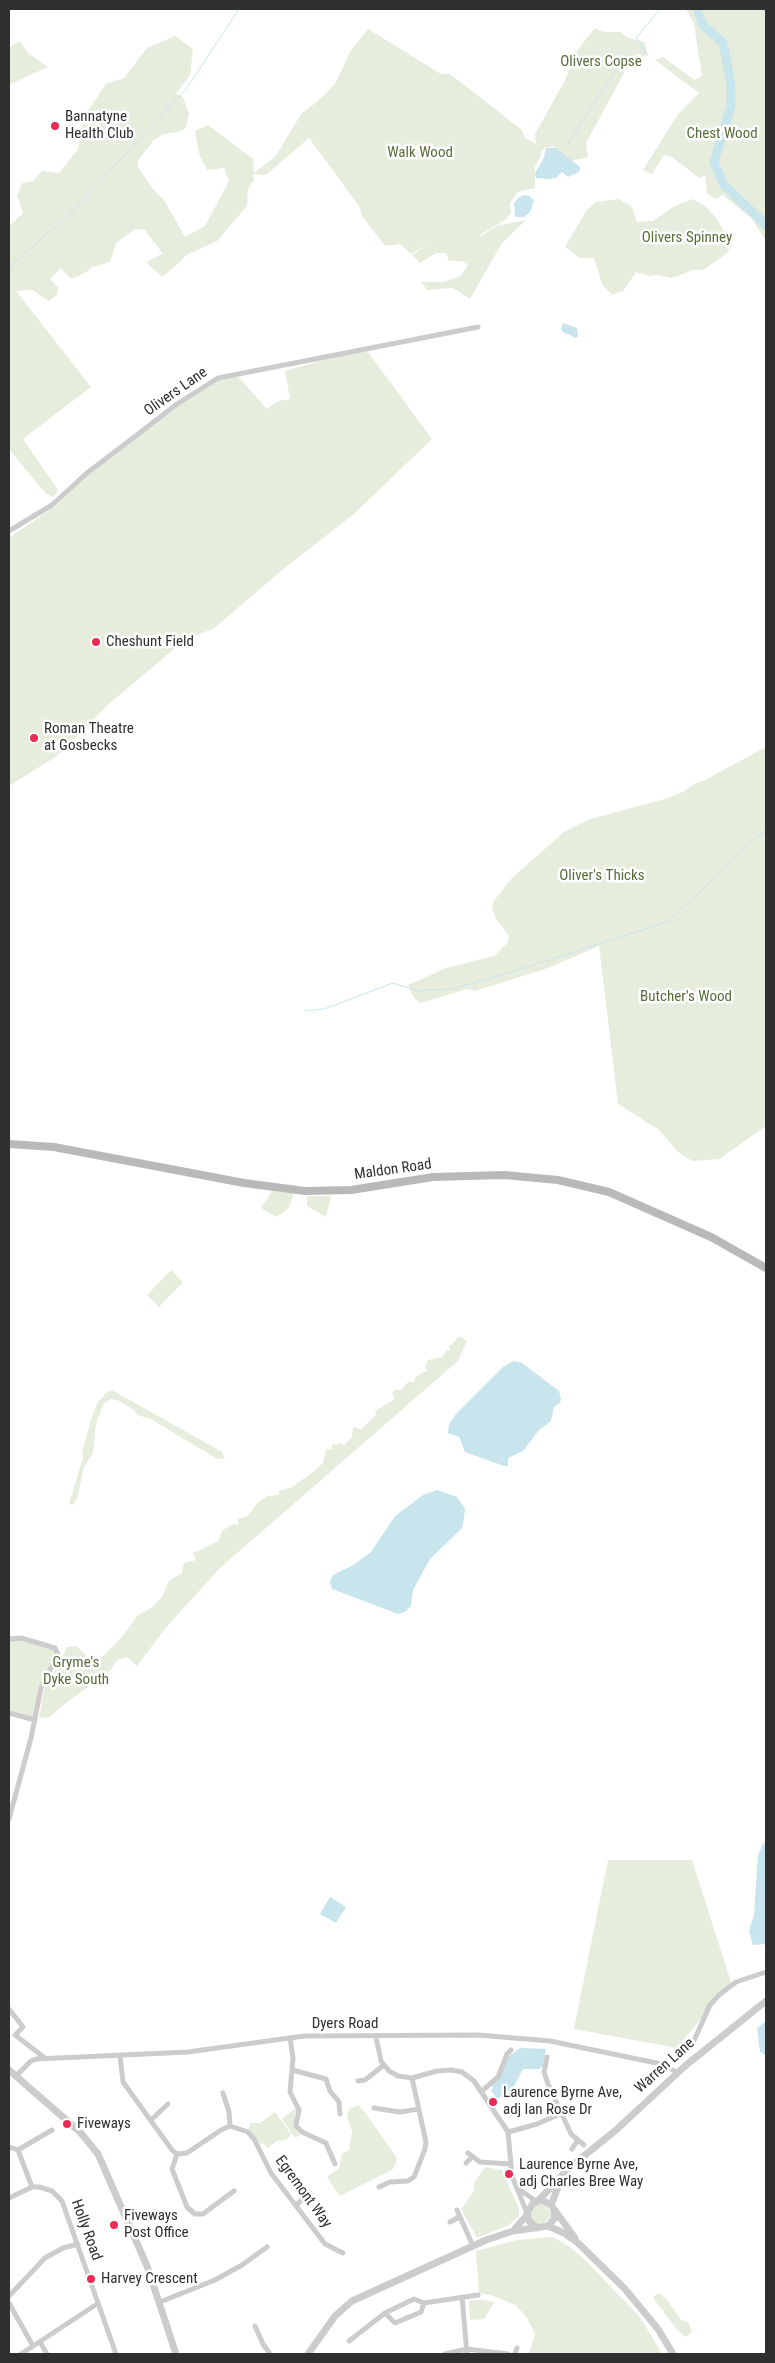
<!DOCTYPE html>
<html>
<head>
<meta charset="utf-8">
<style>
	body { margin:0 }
	#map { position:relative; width:775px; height:2363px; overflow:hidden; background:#fff; font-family:"Roboto Condensed",sans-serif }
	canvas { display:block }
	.frame { position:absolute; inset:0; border:10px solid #2f2f2f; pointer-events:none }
</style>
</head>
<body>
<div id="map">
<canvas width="775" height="2363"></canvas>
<div class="frame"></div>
</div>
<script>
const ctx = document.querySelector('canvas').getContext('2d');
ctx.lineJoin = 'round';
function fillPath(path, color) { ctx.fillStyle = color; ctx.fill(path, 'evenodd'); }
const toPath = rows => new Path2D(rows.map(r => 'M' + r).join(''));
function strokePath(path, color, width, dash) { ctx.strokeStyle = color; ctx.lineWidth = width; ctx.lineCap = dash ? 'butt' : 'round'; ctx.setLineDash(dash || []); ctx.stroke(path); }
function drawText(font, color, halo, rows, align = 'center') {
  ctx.font = font + ' "Roboto Condensed",sans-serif'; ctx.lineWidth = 5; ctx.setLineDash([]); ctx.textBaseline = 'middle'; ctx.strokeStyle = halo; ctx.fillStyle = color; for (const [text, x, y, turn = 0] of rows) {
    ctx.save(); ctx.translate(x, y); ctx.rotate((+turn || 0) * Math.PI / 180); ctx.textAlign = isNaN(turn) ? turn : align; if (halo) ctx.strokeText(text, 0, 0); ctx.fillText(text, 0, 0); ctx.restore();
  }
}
const green = toPath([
	[686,9,766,9,766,241,751,218,723,195,715,199,707,193,705,175,699,178,672,157,664,155,652,174,643,170,678,114,699,93,655,60,663,57,695,80,702,76,694,24],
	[595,28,605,32,620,32,627,37,644,42,648,56,636,54,629,64,586,143,588,157,571,161,555,147,546,147,543,150,541,148,542,150,540,158,535,166,535,188,518,192,510,203,511,213,505,220,480,235,481,236,497,226,526,220,502,243,470,299,453,288,427,290,421,282,444,282,461,276,468,265,462,261,449,261,446,253,436,253,420,263,412,255,434,241,411,254,400,244,385,246,362,216,359,206,309,138,266,175,253,174,254,180,248,189,247,206,217,241,186,255,180,262,162,277,146,262,163,254,145,230,135,229,116,243,110,262,92,267,85,273,71,279,61,268,50,279,58,287,57,295,49,301,32,290,16,291,91,387,23,439,58,490,53,497,45,493,9,449,9,226,23,213,17,196,22,183,33,181,42,171,59,173,78,149,84,116,106,84,124,78,147,48,175,36,193,49,190,75,176,94,183,97,189,113,186,128,179,132,164,134,153,141,139,159,137,166,153,189,164,200,185,237,205,226,229,181,224,168,207,170,200,157,195,131,208,125,224,137,253,159,254,173,276,156,301,114,318,101,335,84,350,52,368,29,441,74,450,74,522,130,525,138,536,144,535,134,564,82,578,49],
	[20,41,28,53,48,67,9,85,9,47],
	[619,199,632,207,637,222,653,221,673,207,692,199,705,206,716,218,726,234,729,252,703,270,693,270,672,278,657,275,649,276,636,272,624,290,612,295,602,284,594,258,580,258,565,247,586,211,596,202],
	[365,348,432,439,354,514,286,567,213,629,187,638,109,704,57,756,9,786,9,538,58,504,87,473,177,404,218,378,235,373,267,409,278,401,290,399,285,371],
	[766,747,766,1126,719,1159,692,1161,678,1152,659,1130,618,1104,599,946,548,968,475,991,467,989,421,1003,414,998,408,985,446,968,494,956,507,943,509,936,496,919,492,908,493,902,511,879,565,831,590,819,665,799,685,791,694,784,705,780],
	[273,1189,294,1192,289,1208,276,1217,261,1208],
	[307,1196,331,1196,326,1217,307,1206],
	[171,1270,183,1282,159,1307,147,1295],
	[459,1336,467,1341,458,1361,220,1568,164,1630,137,1666,127,1657,117,1660,111,1670,62,1706,50,1717,39,1718,45,1684,55,1671,67,1647,76,1646,97,1665,98,1661,122,1637,137,1616,151,1608,162,1597,169,1581,182,1573,184,1563,196,1560,193,1553,218,1541,223,1530,233,1524,239,1525,237,1519,248,1516,258,1502,268,1496,279,1495,279,1491,292,1487,313,1472,323,1463,326,1449,332,1450,332,1445,341,1443,344,1445,352,1437,353,1427,359,1428,360,1430,376,1415,375,1411,395,1399,392,1394,394,1390,401,1390,408,1382,414,1382,416,1376,427,1371,425,1366,428,1360,442,1357,447,1350,450,1350,449,1347],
	[112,1390,222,1452,225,1458,217,1459,151,1419,137,1415,134,1410,120,1401,111,1399,104,1403,96,1424,93,1453,84,1467,77,1499,73,1505,69,1504,83,1458,82,1453,92,1416,98,1402,107,1392],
	[14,1638,57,1650,44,1680,34,1718,9,1712,9,1639],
	[608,1860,692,1860,731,1982,677,2048,574,2029],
	[358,2105,364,2111,397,2158,396,2163,393,2169,340,2196,327,2177,339,2168,342,2154,349,2150,352,2131,347,2117,349,2109],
	[296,2108,294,2127,300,2135,295,2138,282,2119],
	[275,2112,291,2134,287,2140,277,2141,267,2148,263,2143,260,2144,248,2129,251,2123,260,2123],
	[485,2167,502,2170,519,2209,519,2216,509,2225,477,2238,461,2209,474,2191,475,2181],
	'530 2214a10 10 0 1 1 20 0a10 10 0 1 1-20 0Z',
	[553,2237,570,2247,585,2260,640,2317,662,2354,529,2354,535,2334,526,2316,515,2305,491,2295,479,2293,476,2251,517,2240],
	[660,2294,666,2298,681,2320,689,2323,692,2332,686,2337,678,2331,653,2298,655,2295],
	[471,2300,484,2300,494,2302,484,2319,470,2320,469,2302]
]);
const water = toPath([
	[546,148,556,148,580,167,579,172,568,177,562,172,556,178,549,179,536,178,535,173,543,160],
	[525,195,530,196,534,201,530,212,524,217,515,217,514,203,519,197],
	[563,323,577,328,578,337,574,338,571,335,564,333,561,329],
	[514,1361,522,1363,559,1391,561,1399,560,1403,554,1407,551,1421,539,1430,523,1451,508,1458,508,1466,504,1466,465,1452,459,1437,448,1433,449,1424,456,1414,503,1367],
	[437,1490,457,1497,465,1509,464,1519,462,1528,430,1559,413,1590,411,1606,405,1612,398,1614,332,1589,330,1582,333,1575,355,1564,371,1552,395,1516,423,1495],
	[766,1842,766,1944,753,1945,749,1931,754,1914,758,1855,763,1844],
	[330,1897,346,1907,336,1923,320,1914],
	[766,2021,766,2055,760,2052,757,2028],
	[520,2048,546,2049,543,2066,539,2069,523,2069,512,2090,497,2099,491,2090,493,2088,492,2086,498,2080,508,2057]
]);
const stream = toPath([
	[568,144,626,54,636,67,645,51,636,38,660,9],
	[9,267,70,214,187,88,239,9],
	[305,1011,324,1009,393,983,418,991,451,989,502,975,667,922,717,876,757,836,766,831]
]);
const river = toPath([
	[697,9,703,25,723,43,731,84,731,106,714,162,724,185,766,225]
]);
const minor = toPath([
	[9,531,52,505,87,473,129,441,177,404,218,378,478,327],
	[9,1639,22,1638,28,1640,55,1648,58,1654,41,1688,31,1738,9,1819],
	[9,1713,35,1720],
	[9,2009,23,2027,15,2035,45,2058],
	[376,2037,381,2061,389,2071,398,2076,412,2078,437,2071,452,2070,462,2072,474,2081,508,2132,512,2176,527,2213],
	[290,2038,293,2058,290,2092,299,2110,296,2126,302,2132,326,2143,335,2164],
	[691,2047,710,2005,719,1995,736,1982,766,1972],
	[120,2056,123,2082,172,2150,177,2154,187,2153,221,2130,230,2126,248,2132,254,2139,271,2173,325,2244,343,2253],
	[547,2057,544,2072,548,2084,571,2134,584,2145],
	[292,2070,326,2079,330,2091,339,2102,340,2114],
	[16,2076,31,2061,36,2059,188,2052,304,2036,478,2035,550,2041,666,2065,677,2073],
	[358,2081,365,2080,384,2065],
	[482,2091,498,2077,507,2054,511,2050],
	[223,2093,229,2112,230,2126],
	[374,2108,400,2112,419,2109],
	[151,2120,168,2104],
	[508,2132,537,2124,562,2113],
	[9,2147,18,2150,52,2130],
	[572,2149,577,2141],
	[18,2150,32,2187],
	[468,2153,480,2162,510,2164],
	[177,2154,172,2169,187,2207,195,2214,203,2214,234,2191],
	[466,2163,472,2157],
	[379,2187,390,2182,408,2181,414,2177,425,2149,426,2142,412,2078],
	[517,2188,536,2201],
	[9,2198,32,2187,39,2187,52,2191,62,2201,116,2354],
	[296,2205,310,2193],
	[457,2210,473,2246],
	[450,2222,459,2217],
	[9,2296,45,2258,63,2248,78,2244],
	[462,2297,467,2354],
	[160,2302,215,2280,242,2265,267,2247],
	[9,2303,33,2346],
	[424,2303,421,2312,395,2323,385,2313,414,2299,424,2303,478,2295],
	[255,2326,263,2344,270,2354],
	[349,2341,385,2313],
	[40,2342,47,2354],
	[21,2354,97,2304],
	[445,2354,467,2349,508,2354],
	[515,2354,517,2348]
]);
const tertiary = toPath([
	[9,2070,80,2132,98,2154,147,2266,176,2354],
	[539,2200,569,2168,616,2130,685,2066,766,2001],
	[551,2205,560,2182],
	[548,2226,564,2233,578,2243,625,2289,658,2329,673,2354],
	[537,2228,529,2221,527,2213,533,2203,542,2200,551,2205,575,2238],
	[513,2231,527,2215],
	[308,2354,335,2316,352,2301,486,2240,513,2231,548,2226,554,2219,554,2210]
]);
const secondary = toPath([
	[9,1144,54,1147,244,1183,305,1191,351,1190,433,1177,504,1175,558,1180,609,1192,711,1237,766,1268]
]);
const markers = [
	[55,126,5,"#eb2b54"],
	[96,642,5,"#eb2b54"],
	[34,738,5,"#eb2b54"],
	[493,2102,5,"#eb2b54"],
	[67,2124,5,"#eb2b54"],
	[509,2174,5,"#eb2b54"],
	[114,2225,5,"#eb2b54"],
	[91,2279,5,"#eb2b54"]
];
const parkNames = [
	["Olivers Copse",601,62],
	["Chest Wood",722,134],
	["Walk Wood",420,153],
	["Olivers Spinney",687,238],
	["Oliver's Thicks",602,876],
	["Butcher's Wood",686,997],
	["Gryme's",76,1663],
	["Dyke South",76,1680]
];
const poiNames = [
	["Bannatyne",65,117],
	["Health Club",65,134],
	["Cheshunt Field",106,642],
	["Roman Theatre",44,729],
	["at Gosbecks",44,746],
	["Laurence Byrne Ave,",503,2093],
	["adj Ian Rose Dr",503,2110],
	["Fiveways",77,2124],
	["Laurence Byrne Ave,",519,2165],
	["adj Charles Bree Way",519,2182],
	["Fiveways",124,2216],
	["Post Office",124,2233],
	["Harvey Crescent",101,2279]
];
const streetNames = [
	["Olivers Lane",176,392,-35],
	["Maldon Road",393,1170,-8],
	["Dyers Road",345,2024],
	["Warren Lane",665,2066,-42],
	["Egremont Way",303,2192,54],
	["Holly Road",86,2230,70]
];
fillPath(green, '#e7eddc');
fillPath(water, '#c8e4ed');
strokePath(stream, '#c8e4ed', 1);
strokePath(river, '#c8e4ed', 9);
strokePath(minor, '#ccc', 5);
strokePath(tertiary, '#ccc', 7);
strokePath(secondary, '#b9b9b9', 8);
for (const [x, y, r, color] of markers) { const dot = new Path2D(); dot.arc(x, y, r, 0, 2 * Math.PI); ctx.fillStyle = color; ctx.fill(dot); strokePath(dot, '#fff', 2); }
drawText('15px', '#596c3a', '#fff', parkNames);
drawText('15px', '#2f2f2f', '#fff', poiNames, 'left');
drawText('15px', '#2f2f2f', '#fff', streetNames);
</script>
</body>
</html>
